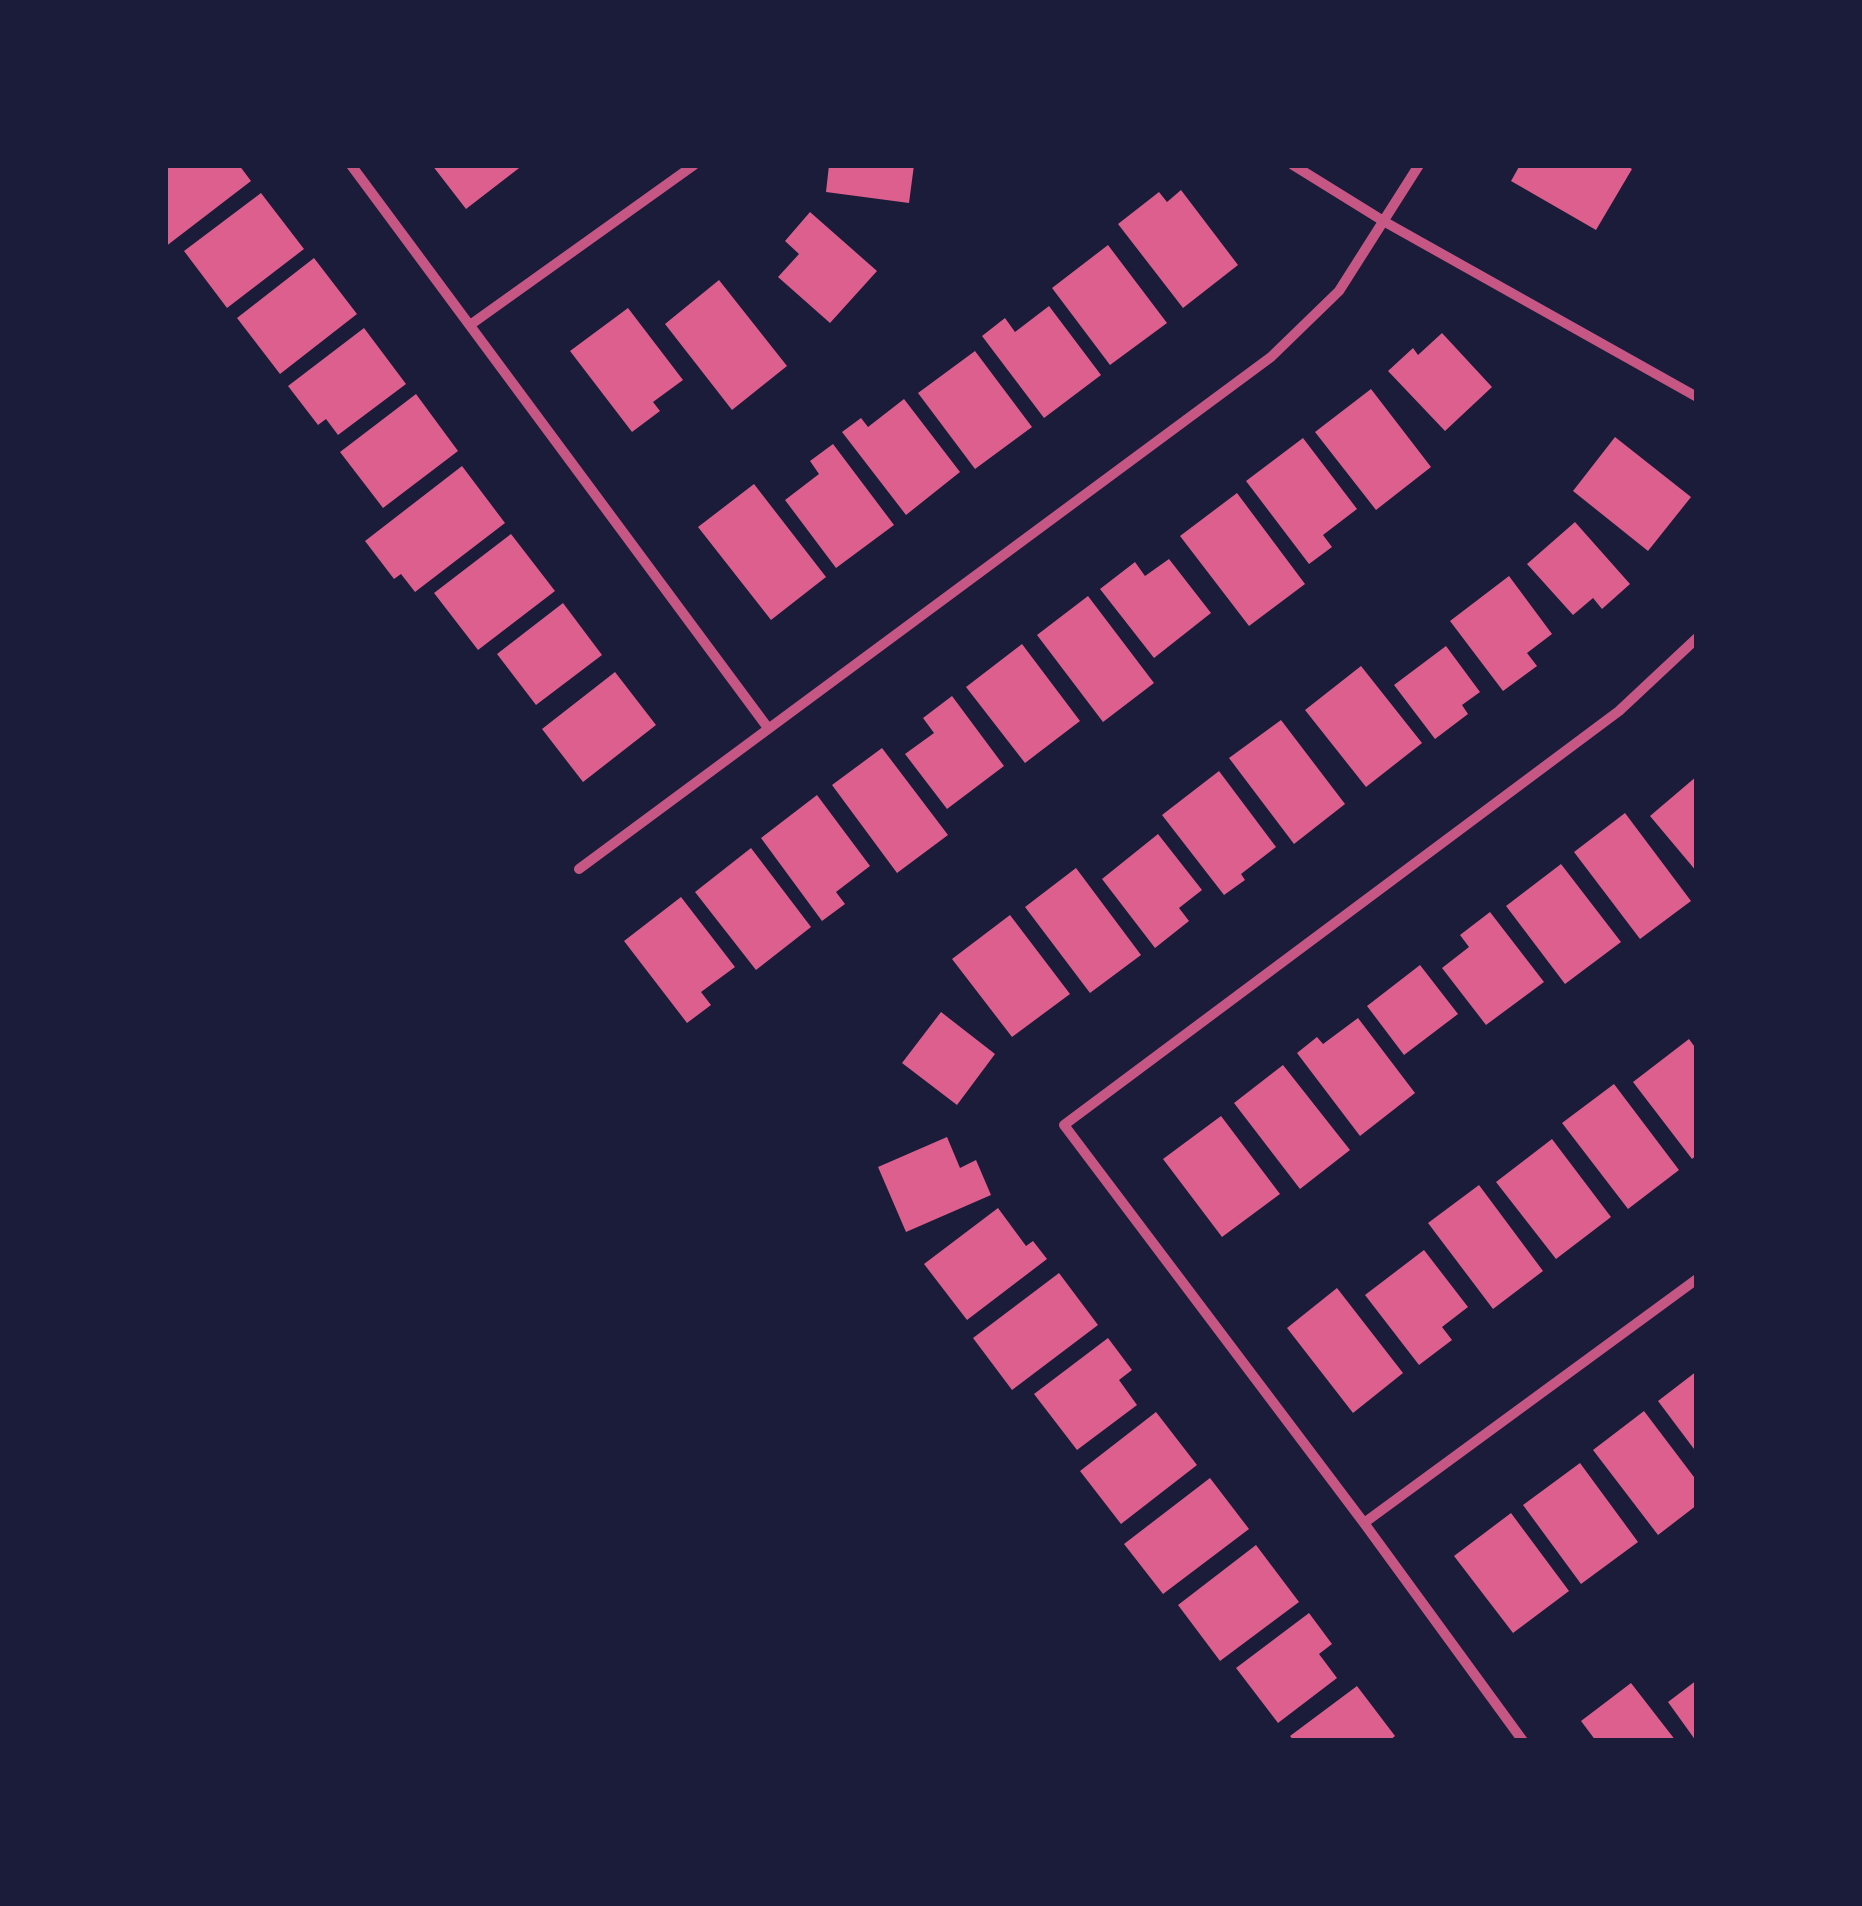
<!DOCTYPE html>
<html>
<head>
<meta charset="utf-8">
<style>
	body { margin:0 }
	#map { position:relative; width:1862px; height:1906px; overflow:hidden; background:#1b1b3a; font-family:Commissioner,sans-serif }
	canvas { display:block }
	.frame { position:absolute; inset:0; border:168px solid #1b1b3a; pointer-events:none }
</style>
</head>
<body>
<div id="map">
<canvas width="1862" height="1906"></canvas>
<div class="frame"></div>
</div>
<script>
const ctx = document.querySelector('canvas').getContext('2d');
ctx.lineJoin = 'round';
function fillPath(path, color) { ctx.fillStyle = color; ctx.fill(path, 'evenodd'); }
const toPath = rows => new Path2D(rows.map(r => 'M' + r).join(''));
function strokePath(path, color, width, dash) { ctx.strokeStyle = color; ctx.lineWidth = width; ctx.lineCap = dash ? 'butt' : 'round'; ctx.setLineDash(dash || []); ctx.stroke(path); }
const building = toPath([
	[165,165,239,165,251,181,165,247],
	[432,165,523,165,466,209],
	[829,165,914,165,909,203,826,192],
	[1520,165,1625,165,1632,169,1596,230,1511,181],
	[1181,190,1238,265,1183,308,1118,224,1159,192,1167,202],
	[261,193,304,249,227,308,184,251],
	[810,212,877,271,830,323,778,277,799,254,785,241],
	[1108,245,1167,323,1110,365,1052,288],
	[314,258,357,314,280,374,237,318],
	[719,280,787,366,732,410,665,324],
	[1049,306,1101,375,1044,418,982,336,1005,318,1015,332],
	[628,308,683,380,653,402,660,411,632,432,570,351],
	[364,328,406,384,338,435,326,419,318,425,288,386],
	[1442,333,1492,387,1445,431,1388,371,1413,348,1418,355],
	[975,351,1032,427,975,469,918,393],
	[1371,389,1431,467,1376,510,1315,432],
	[416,394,458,451,383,508,340,452],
	[904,399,960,472,906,515,842,432,861,418,868,427],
	[1615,437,1691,497,1648,551,1573,491],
	[1303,438,1357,509,1323,535,1332,547,1309,564,1246,481],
	[833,444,894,525,836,568,785,500,819,474,810,461],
	[462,466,505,523,415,592,401,574,394,579,365,541],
	[754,484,826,577,771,620,698,527],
	[1237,493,1305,584,1249,626,1180,536],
	[1575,522,1630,584,1602,609,1593,598,1573,615,1527,564],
	[511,534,555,591,478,650,434,593],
	[1169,559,1211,613,1154,658,1100,589,1135,562,1145,576],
	[1509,576,1552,634,1527,653,1537,666,1503,691,1450,621],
	[1088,596,1154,683,1103,722,1037,635],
	[563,603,602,655,536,705,497,654],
	[1022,644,1080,721,1025,763,966,687],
	[1446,646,1480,692,1462,705,1468,714,1435,739,1394,685],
	[1361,666,1422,743,1366,787,1305,710],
	[615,672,656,725,583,782,542,729],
	[952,696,1004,766,947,809,905,754,934,733,923,718],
	[1281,720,1345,804,1294,844,1229,758],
	[882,748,948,835,897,873,832,785],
	[1219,771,1276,847,1241,874,1245,880,1224,895,1162,815],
	[1697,776,1697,872,1650,816],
	[817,795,870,866,836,892,845,904,822,921,761,838],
	[1625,813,1691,901,1640,939,1574,852],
	[1158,834,1202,890,1179,908,1189,921,1155,948,1102,879],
	[751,848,811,927,756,970,695,892],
	[1561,864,1621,942,1565,984,1506,906],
	[1076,868,1141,955,1090,993,1025,907],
	[681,897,735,967,701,992,711,1005,687,1023,624,941],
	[1490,912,1544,982,1486,1025,1442,968,1469,947,1460,935],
	[1010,915,1070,994,1012,1037,952,959],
	[1420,965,1458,1014,1404,1055,1367,1006],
	[941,1012,995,1054,957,1105,902,1063],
	[1358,1018,1415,1093,1360,1136,1297,1053,1317,1037,1323,1044],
	[1689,1039,1697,1050,1697,1155,1692,1159,1633,1082],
	[1283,1065,1350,1150,1300,1189,1234,1103],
	[1614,1084,1679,1170,1628,1209,1562,1123],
	[1221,1116,1280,1194,1222,1237,1163,1159],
	[947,1137,960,1168,976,1160,991,1195,906,1232,878,1167],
	[1552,1139,1611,1217,1556,1259,1496,1182],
	[1479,1185,1543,1271,1493,1309,1428,1223],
	[998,1208,1026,1246,1033,1241,1047,1259,967,1320,924,1264],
	[1424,1250,1468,1307,1442,1327,1452,1340,1419,1365,1365,1295],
	[1059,1273,1098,1325,1012,1390,973,1338],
	[1337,1288,1403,1373,1353,1413,1287,1328],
	[1108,1338,1132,1370,1119,1380,1137,1405,1077,1450,1034,1394],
	[1697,1371,1697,1453,1658,1401],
	[1644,1411,1697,1481,1697,1505,1658,1535,1593,1450],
	[1156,1412,1197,1465,1121,1524,1080,1471],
	[1580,1463,1638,1542,1581,1584,1523,1505],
	[1210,1478,1249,1529,1163,1594,1124,1544],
	[1511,1513,1569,1591,1513,1633,1454,1556],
	[1256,1545,1299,1602,1220,1661,1178,1605],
	[1309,1613,1332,1644,1319,1654,1337,1678,1278,1723,1236,1668],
	[1697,1680,1697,1741,1696,1741,1668,1702],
	[1631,1683,1676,1741,1596,1741,1581,1721],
	[1357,1686,1395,1736,1389,1741,1294,1741,1290,1736]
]);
const minor = toPath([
	[351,165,768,728],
	[1293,165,1385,222,1697,397],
	[470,325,694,165],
	[579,869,1271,357,1339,291,1419,165],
	[1364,1523,1697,1279],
	[1523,1741,1364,1523,1064,1125,1619,711,1697,638]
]);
fillPath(building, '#dd5f8e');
strokePath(minor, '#c65784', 10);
</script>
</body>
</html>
